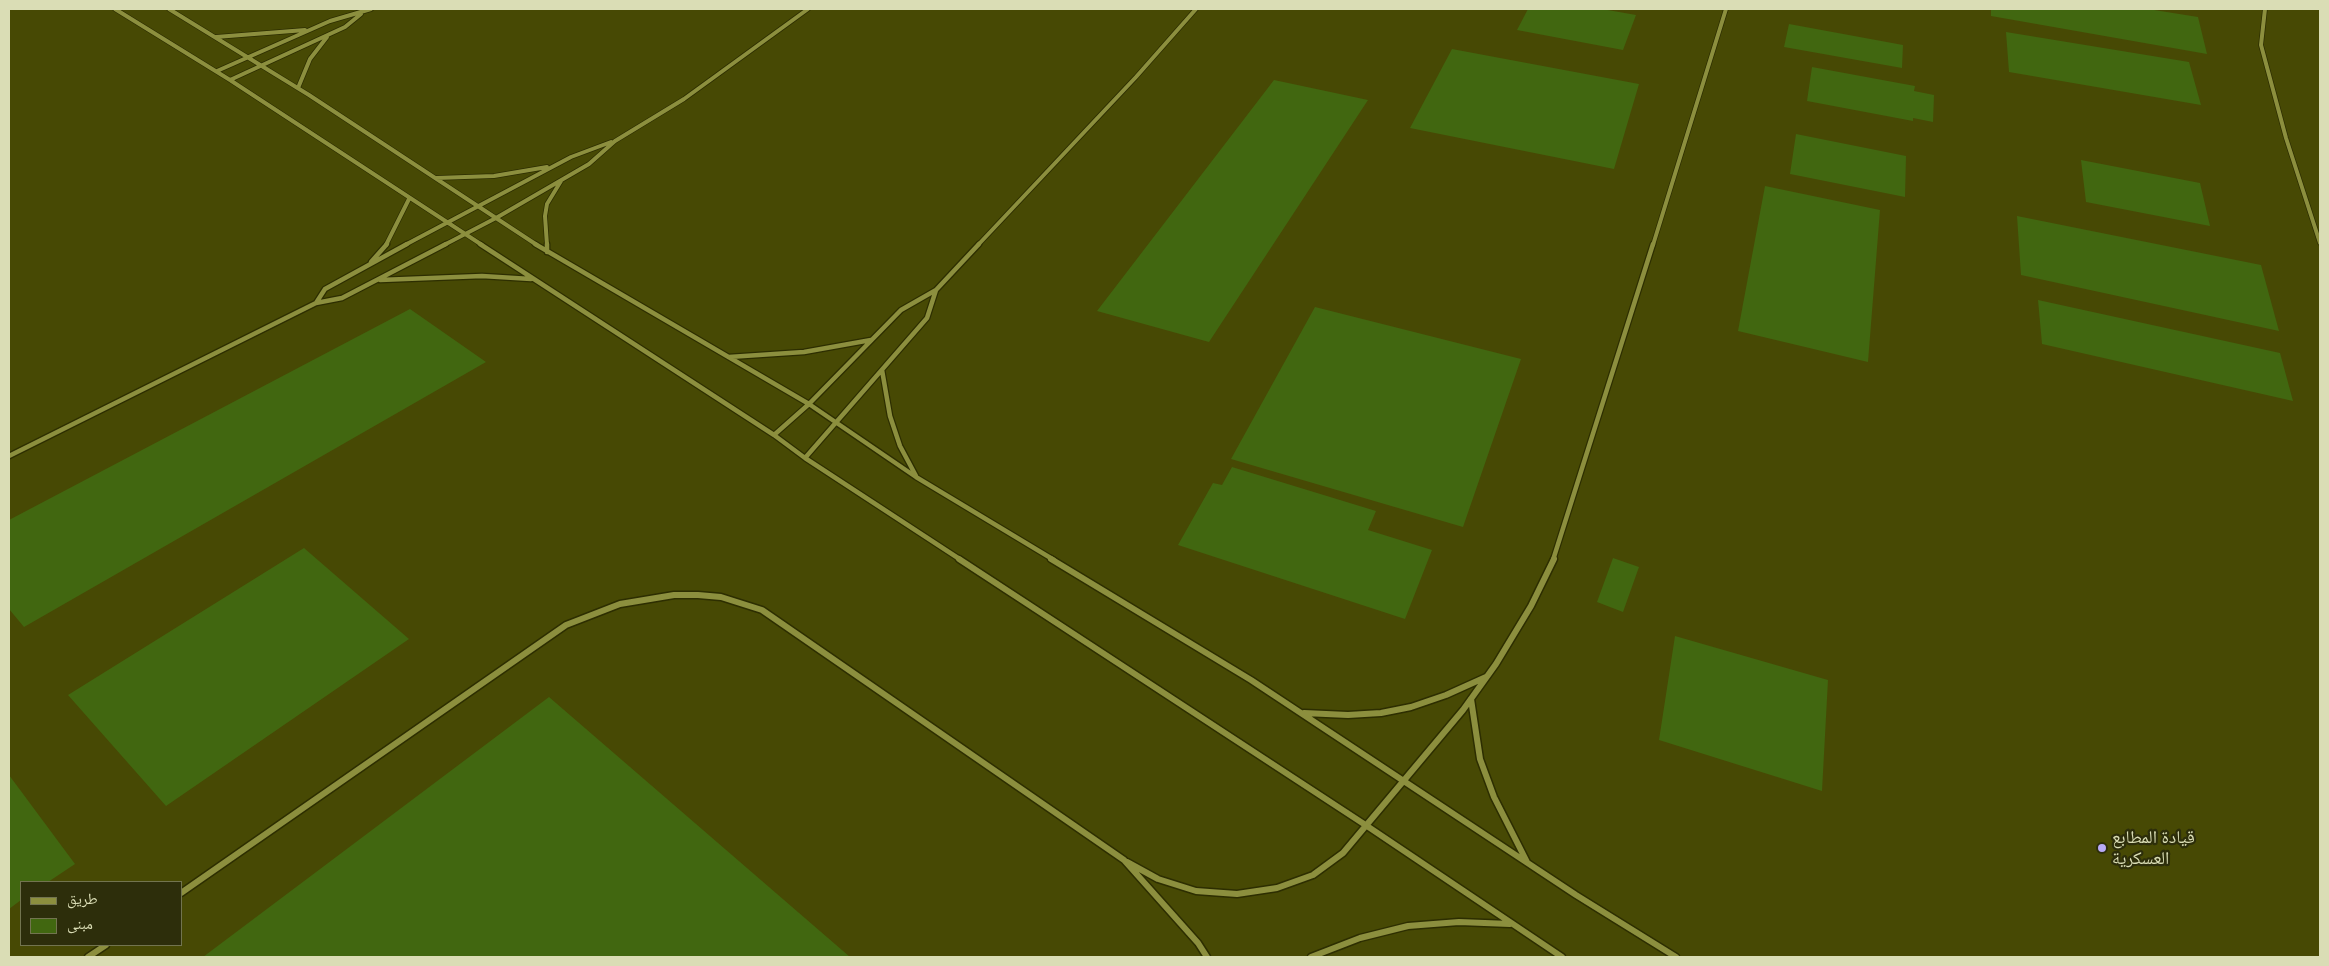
<!DOCTYPE html>
<html>
<head>
<meta charset="utf-8">
<style>
	body { margin:0 }
	#map { position:relative; width:2329px; height:966px; overflow:hidden; background:#474904; font-family:"Times New Roman","Noto Naskh Arabic",serif }
	canvas { display:block }
	.frame { position:absolute; inset:0; border:10px solid #daddb5; pointer-events:none }
	.legend { position:absolute; left:20px; top:881px; width:162px; height:65px; box-sizing:border-box; background:#2d2e0b; border:1px solid #72744f; margin:0; padding:6px 9px; list-style:none; font-size:15px; color:#daddb5 }
	.legend li { display:flex; align-items:center; gap:10px; height:25px }
	.legend b { width:25px; border:1px solid #72744f }
</style>
</head>
<body>
<div id="map">
<canvas width="2329" height="966"></canvas>
<div class="frame"></div>
<ul class="legend">
<li><b style="height:6px;background:#8c8f3e"></b>طريق</li>
<li><b style="height:14px;background:#416710"></b>مبنى</li>
</ul>
</div>
<script>
const ctx = document.querySelector('canvas').getContext('2d');
ctx.lineJoin = 'round';
function fillPath(path, color) { ctx.fillStyle = color; ctx.fill(path, 'evenodd'); }
const toPath = rows => new Path2D(rows.map(r => 'M' + r).join(''));
function strokePath(path, color, width, dash) { ctx.strokeStyle = color; ctx.lineWidth = width; ctx.lineCap = dash ? 'butt' : 'round'; ctx.setLineDash(dash || []); ctx.stroke(path); }
function drawText(font, color, halo, rows, align = 'center') {
  ctx.font = font + ' "Times New Roman","Noto Naskh Arabic",serif'; ctx.lineWidth = 4.5; ctx.setLineDash([]); ctx.textBaseline = 'middle'; ctx.strokeStyle = halo; ctx.fillStyle = color; for (const [text, x, y, turn = 0] of rows) {
    ctx.save(); ctx.translate(x, y); ctx.rotate((+turn || 0) * Math.PI / 180); ctx.textAlign = isNaN(turn) ? turn : align; if (halo) ctx.strokeText(text, 0, 0); ctx.fillText(text, 0, 0); ctx.restore();
  }
}
const building = toPath([
	[1528,9,1602,9,1636,15,1623,50,1517,30],
	[1991,9,2148,9,2198,17,2207,54,1991,16],
	[1789,24,1903,45,1902,68,1784,47],
	[2006,32,2189,62,2201,105,2009,72],
	[1452,49,1639,84,1614,169,1410,128],
	[1812,67,1915,86,1914,91,1934,95,1933,122,1913,118,1913,121,1807,101],
	[1274,80,1368,100,1209,342,1097,311],
	[1796,134,1906,156,1905,197,1790,174],
	[2081,160,2200,183,2210,226,2086,202],
	[1765,186,1880,210,1868,362,1738,331],
	[2017,216,2261,265,2279,331,2021,275],
	[2038,300,2280,353,2293,401,2042,344],
	[1315,307,1521,359,1463,527,1231,459],
	[410,309,486,362,24,627,9,609,9,520],
	[1232,467,1376,511,1368,530,1432,550,1405,619,1178,545,1213,483,1222,485],
	[304,548,409,639,166,806,68,695],
	[1613,558,1639,567,1623,612,1597,602],
	[1675,636,1828,680,1822,791,1659,740],
	[549,697,850,957,203,957],
	[9,775,75,864,48,882,21,882,21,900,9,909]
]);
const minorFar2 = toPath([
	[115,9,230,80,482,245],
	[169,9,309,95,537,245],
	[2265,9,2261,45,2286,138,2320,243],
	[216,37,305,30],
	[217,71,330,21,371,9],
	[230,80,345,27,361,14],
	[298,88,310,59,327,37],
	[436,178,494,176,547,167],
	[386,245,409,199],
	[405,245,571,157,611,142],
	[444,245,496,218,589,164,615,141,684,99,808,9],
	[547,245,545,216,547,204,561,181],
	[978,245,1136,77,1196,9],
	[1653,245,1726,9]
]);
const minorFar1 = toPath([
	[480,244,774,435,805,458,961,560],
	[535,244,809,404,916,477,1054,560],
	[547,244,547,252],
	[371,262,387,244],
	[380,280,482,276,531,279],
	[316,303,325,289,407,244],
	[729,357,804,352,871,340],
	[882,370,890,416,900,446,916,476],
	[774,435,809,404,901,310,936,290,979,244],
	[9,456,316,303,342,298,446,244],
	[805,458,927,318,936,290],
	[1553,560,1653,244]
]);
const minor = toPath([
	[959,559,1367,826,1562,957],
	[1051,559,1251,680,1576,895,1676,957],
	[1471,699,1480,759,1494,797,1527,862],
	[1304,713,1348,715,1381,713,1411,707,1446,695,1486,677],
	[1127,862,1158,879,1196,891,1237,894,1277,888,1313,875,1343,853,1463,710,1496,664,1531,606,1554,559],
	[181,893,566,625,620,604,674,595,698,595,721,597,762,610,1124,860,1198,943,1207,957],
	[88,957,106,945],
	[1311,957,1360,938,1408,926,1459,922,1510,924]
]);
const markers = [
	[2102,848,5,"#b8abf7"]
];
const nearPoinames = [
	["قيادة المطابع",2112,838],
	["العسكرية",2112,859]
];
fillPath(building, '#416710');
strokePath(minorFar2, '#2d2e01', 5.5);
strokePath(minorFar1, '#2d2e01', 7);
strokePath(minor, '#2d2e01', 9);
strokePath(minorFar2, '#8c8f3e', 4);
strokePath(minorFar1, '#8c8f3e', 4.5);
strokePath(minor, '#8c8f3e', 6);
for (const [x, y, r, color] of markers) { const dot = new Path2D(); dot.arc(x, y, r, 0, 2 * Math.PI); ctx.fillStyle = color; ctx.fill(dot); strokePath(dot, '#2d2e0b', 2); }
drawText('18px', '#daddb5', '#2d2e0b', nearPoinames, 'left');
</script>
</body>
</html>
